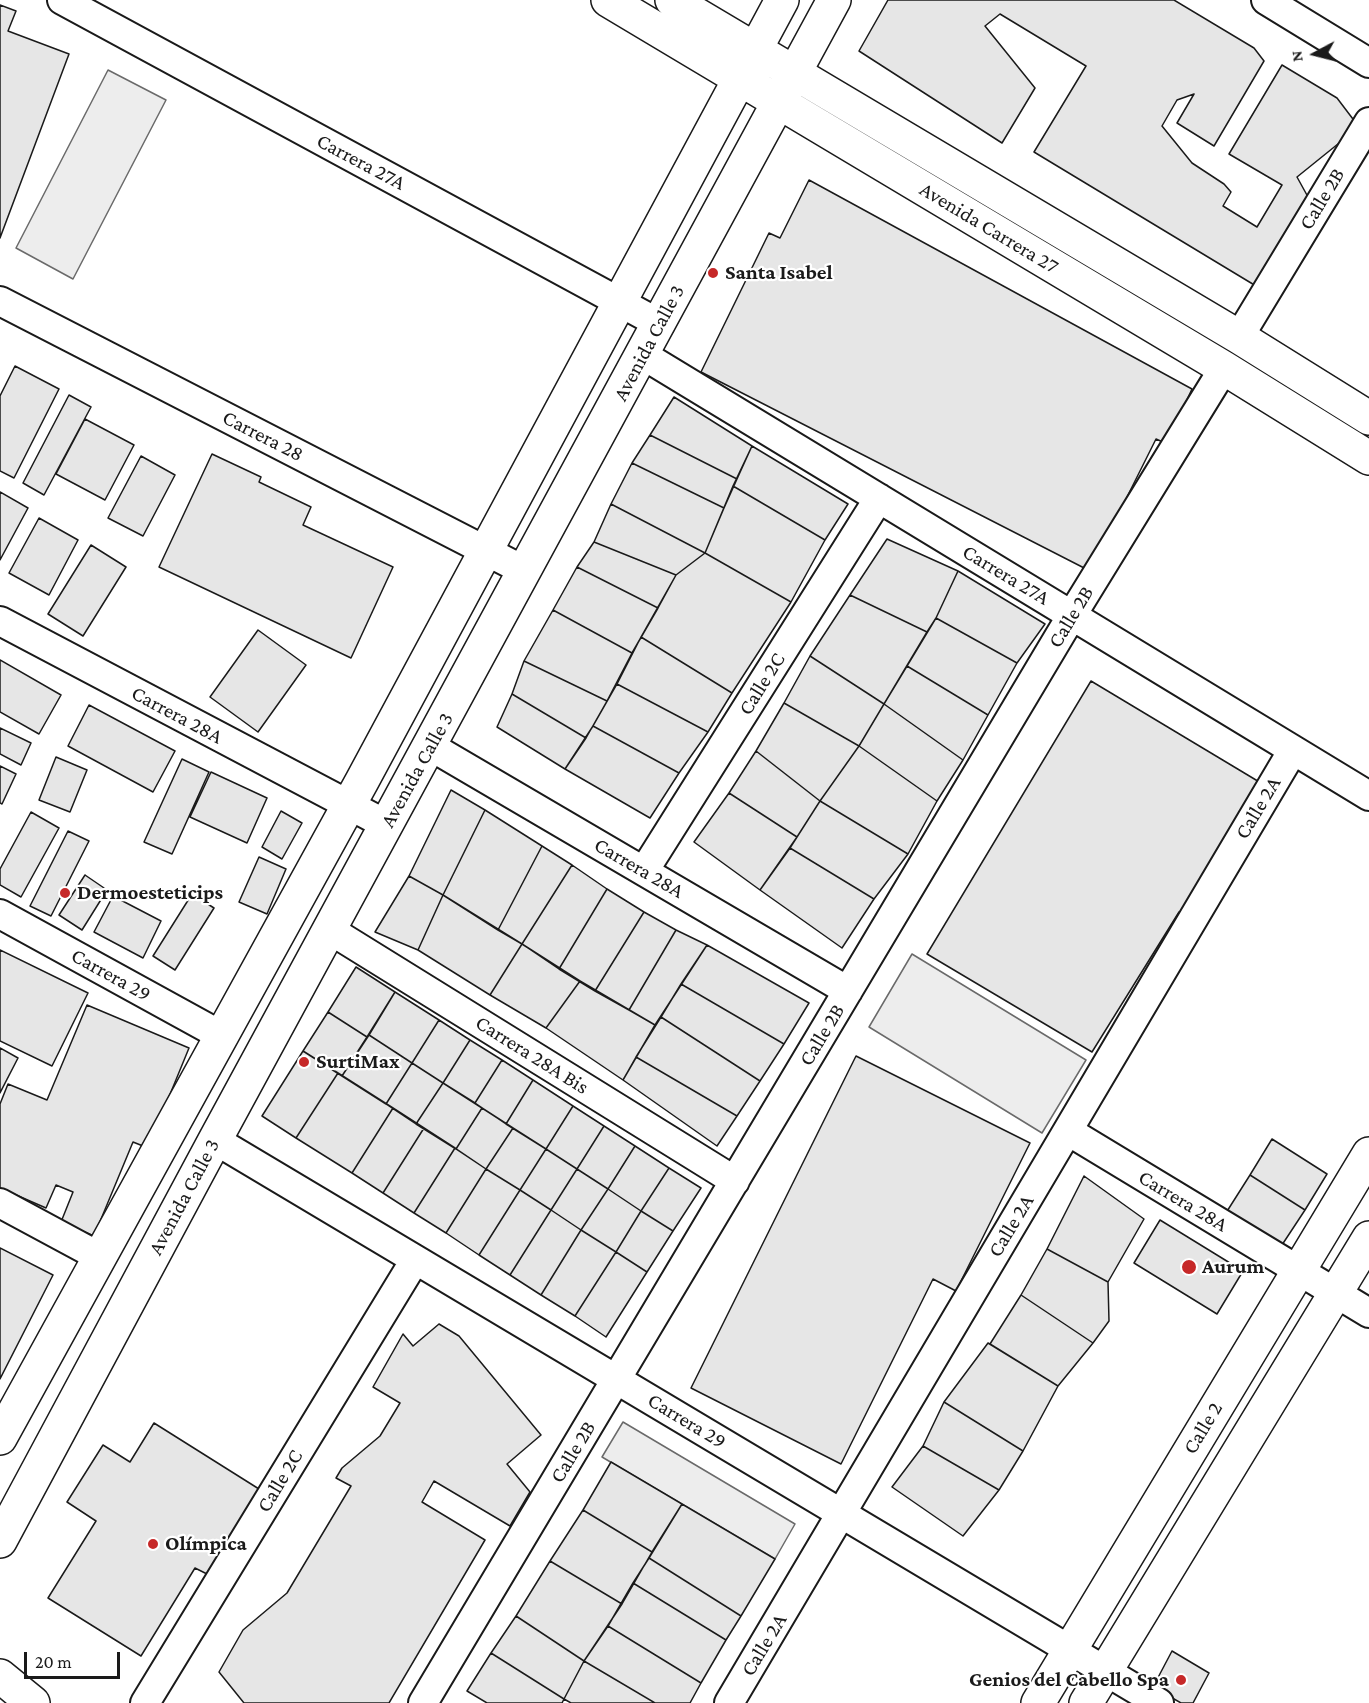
<!DOCTYPE html>
<html>
<head>
<meta charset="utf-8">
<style>
	body { margin:0 }
	#map { position:relative; width:1369px; height:1703px; overflow:hidden; background:#fff; font-family:"Crimson Pro",serif }
	canvas { display:block }
	.north { position:absolute; left:1285px; top:24px; width:60px; height:60px; -webkit-text-stroke:4px #fff; paint-order:stroke; rotate:263deg; font-size:16px; font-weight:700; line-height:24px; text-align:center; color:#1a1a1a }
	.north::after { content:''; display:block; margin:auto; width:21px; height:27px; background:#1a1a1a; clip-path:polygon(50% 0,100% 100%,50% 72%,0 100%) }
	.scale { position:absolute; left:24px; top:1652px; width:96px; height:27px; box-sizing:border-box; border:3px solid #1a1a1a; border-top:0; padding-left:8px; font-size:18px; line-height:21px; white-space:nowrap; color:#1a1a1a; -webkit-text-stroke:4px #fff; paint-order:stroke }
</style>
</head>
<body>
<div id="map">
<canvas width="1369" height="1703"></canvas>
<div class="north">N</div>
<div class="scale">20 m</div>
</div>
<script>
const ctx = document.querySelector('canvas').getContext('2d');
ctx.lineJoin = 'round';
function fillPath(path, color) { ctx.fillStyle = color; ctx.fill(path, 'evenodd'); }
const toPath = rows => new Path2D(rows.map(r => 'M' + r).join(''));
function strokePath(path, color, width, dash) { ctx.strokeStyle = color; ctx.lineWidth = width; ctx.lineCap = dash ? 'butt' : 'round'; ctx.setLineDash(dash || []); ctx.stroke(path); }
function drawText(font, color, halo, rows, align = 'center') {
  ctx.font = font + ' "Crimson Pro",serif'; ctx.lineWidth = 4.5; ctx.setLineDash([]); ctx.textBaseline = 'middle'; ctx.strokeStyle = halo; ctx.fillStyle = color; for (const [text, x, y, turn = 0] of rows) {
    ctx.save(); ctx.translate(x, y); ctx.rotate((+turn || 0) * Math.PI / 180); ctx.textAlign = isNaN(turn) ? turn : align; if (halo) ctx.strokeText(text, 0, 0); ctx.fillText(text, 0, 0); ctx.restore();
  }
}
const green = toPath([
	[108,70,166,100,73,279,16,248,108,70],
	[912,954,1086,1060,1042,1133,869,1027,912,954],
	[623,1422,795,1524,775,1559,602,1457,623,1422]
]);
const building = toPath([
	[888,0,1174,0,1254,48,1264,61,1214,146,1177,123,1194,94,1177,100,1162,126,1192,163,1224,184,1231,192,1223,206,1257,227,1282,185,1229,154,1282,65,1337,98,1359,127,1297,177,1313,206,1256,286,1034,152,1086,66,1000,14,985,26,1035,88,1002,143,859,51,888,0],
	[0,5,16,11,8,31,69,54,0,238,0,5],
	[809,180,1192,389,1180,415,1172,446,1156,439,1090,571,701,372,769,233,780,238,809,180],
	[15,366,59,389,14,478,0,471,0,396,15,366],
	[69,395,91,407,44,495,23,483,69,395],
	[674,397,752,446,737,479,650,435,674,397],
	[85,419,134,445,105,500,56,474,85,419],
	[650,435,737,479,724,508,632,463,650,435],
	[752,446,848,504,825,540,733,486,752,446],
	[212,454,261,477,259,482,311,507,303,525,393,567,351,658,159,567,212,454],
	[141,456,175,475,143,536,108,518,141,456],
	[632,463,724,508,705,553,611,504,632,463],
	[733,486,825,540,791,602,705,553,733,486],
	[0,492,28,508,0,560,0,492],
	[611,504,705,553,676,575,594,542,611,504],
	[39,518,78,540,49,595,9,573,39,518],
	[887,539,958,571,936,618,927,632,850,595,887,539],
	[594,542,676,575,658,608,577,567,594,542],
	[91,545,126,567,83,636,48,614,91,545],
	[705,553,791,602,732,693,641,637,676,575,705,553],
	[577,567,658,608,632,653,553,610,577,567],
	[958,571,1045,624,1017,663,936,618,958,571],
	[850,595,927,632,884,704,810,656,850,595],
	[553,610,632,653,607,701,524,661,553,610],
	[936,618,1017,663,988,715,907,666,936,618],
	[258,630,306,665,258,732,210,697,258,630],
	[641,637,732,693,708,732,617,684,641,637],
	[810,656,884,704,859,746,784,703,810,656],
	[0,660,61,695,39,734,0,712,0,660],
	[524,661,607,701,586,738,512,694,524,661],
	[907,666,988,715,963,760,884,704,907,666],
	[1091,681,1261,783,1183,914,1179,912,1092,1052,927,954,1091,681],
	[617,684,708,732,679,773,593,726,617,684],
	[512,694,586,738,565,769,497,727,512,694],
	[784,703,859,746,820,801,756,751,784,703],
	[884,704,963,760,937,801,859,746,884,704],
	[89,705,175,751,153,792,68,746,89,705],
	[593,726,679,773,650,818,565,769,593,726],
	[0,728,31,743,21,765,0,754,0,728],
	[859,746,937,801,908,854,820,801,859,746],
	[756,751,820,801,797,837,729,793,756,751],
	[56,757,87,770,70,812,39,800,56,757],
	[182,759,209,772,172,854,144,842,182,759],
	[0,766,16,774,2,804,0,803,0,766],
	[211,772,267,798,247,843,190,817,211,772],
	[451,790,485,810,443,895,409,876,451,790],
	[729,793,797,837,760,890,694,842,729,793],
	[820,801,908,854,874,899,790,848,820,801],
	[485,810,542,846,498,930,443,895,485,810],
	[281,811,302,823,282,859,262,847,281,811],
	[31,812,59,828,21,897,0,885,0,869,31,812],
	[68,831,89,841,51,916,30,906,68,831],
	[542,846,572,865,522,944,498,930,542,846],
	[790,848,874,899,842,948,760,890,790,848],
	[259,857,286,869,267,914,239,902,259,857],
	[572,865,607,889,559,969,522,944,572,865],
	[85,875,107,890,82,930,59,915,85,875],
	[409,876,443,895,418,950,375,932,409,876],
	[607,889,644,912,595,991,559,969,607,889],
	[192,894,214,908,175,970,153,956,192,894],
	[443,895,522,944,490,995,418,950,443,895],
	[113,896,161,921,143,958,94,932,113,896],
	[644,912,676,930,629,1010,595,991,644,912],
	[676,930,707,945,655,1025,629,1010,676,930],
	[522,944,580,981,546,1028,490,995,522,944],
	[707,945,809,1003,784,1044,681,984,707,945],
	[0,950,88,993,52,1066,0,1041,0,950],
	[356,967,395,992,367,1037,328,1012,356,967],
	[580,981,655,1025,623,1080,546,1028,580,981],
	[681,984,784,1044,760,1081,661,1017,681,984],
	[395,992,439,1020,412,1063,369,1035,395,992],
	[87,1005,189,1048,148,1148,133,1142,94,1236,61,1222,73,1192,56,1185,46,1208,0,1188,0,1104,8,1084,47,1100,87,1005],
	[328,1012,367,1037,342,1076,303,1051,328,1012],
	[661,1017,760,1081,737,1116,636,1057,661,1017],
	[439,1020,470,1040,443,1083,412,1063,439,1020],
	[369,1035,412,1063,386,1104,342,1076,369,1035],
	[470,1040,502,1060,475,1103,443,1083,470,1040],
	[0,1048,18,1058,0,1093,0,1048],
	[303,1051,338,1073,296,1138,262,1116,303,1051],
	[856,1056,1030,1143,956,1291,933,1279,841,1464,691,1388,856,1056],
	[636,1057,737,1116,717,1146,623,1080,636,1057],
	[502,1060,533,1080,506,1124,475,1103,502,1060],
	[412,1063,443,1083,416,1124,386,1104,412,1063],
	[338,1073,393,1108,352,1173,296,1138,338,1073],
	[533,1080,573,1106,546,1149,506,1124,533,1080],
	[443,1083,482,1108,456,1149,416,1124,443,1083],
	[573,1106,604,1126,577,1169,546,1149,573,1106],
	[393,1108,424,1128,383,1193,352,1173,393,1108],
	[482,1108,513,1128,486,1169,456,1149,482,1108],
	[604,1126,635,1146,608,1189,577,1169,604,1126],
	[424,1128,455,1148,414,1213,383,1193,424,1128],
	[513,1128,546,1149,520,1190,486,1169,513,1128],
	[1272,1139,1327,1174,1305,1210,1250,1175,1272,1139],
	[635,1146,669,1168,641,1211,608,1189,635,1146],
	[455,1148,486,1169,446,1233,414,1213,455,1148],
	[546,1149,577,1169,551,1210,520,1190,546,1149],
	[669,1168,701,1188,673,1231,641,1211,669,1168],
	[486,1169,520,1190,479,1255,446,1233,486,1169],
	[577,1169,608,1189,581,1230,551,1210,577,1169],
	[1250,1175,1305,1210,1278,1251,1224,1216,1250,1175],
	[1084,1176,1144,1219,1108,1282,1047,1249,1084,1176],
	[608,1189,641,1211,616,1252,581,1230,608,1189],
	[520,1190,551,1210,510,1275,479,1255,520,1190],
	[551,1210,581,1230,541,1295,510,1275,551,1210],
	[641,1211,673,1231,647,1272,616,1252,641,1211],
	[1160,1220,1243,1271,1217,1314,1134,1263,1160,1220],
	[581,1230,616,1252,575,1316,541,1295,581,1230],
	[0,1248,53,1275,0,1379,0,1248],
	[1047,1249,1108,1282,1109,1321,1093,1343,1021,1295,1047,1249],
	[616,1252,647,1272,606,1337,575,1316,616,1252],
	[1021,1295,1093,1343,1058,1386,990,1344,1021,1295],
	[439,1324,459,1336,541,1435,507,1464,530,1492,510,1526,434,1481,422,1502,485,1540,389,1703,244,1703,219,1672,243,1630,287,1593,351,1486,336,1478,342,1468,380,1436,400,1403,373,1387,403,1334,413,1346,439,1324],
	[988,1343,1058,1386,1023,1451,944,1402,988,1343],
	[944,1402,1023,1451,999,1490,923,1446,944,1402],
	[154,1423,259,1489,207,1574,195,1568,141,1656,48,1598,96,1521,67,1502,103,1445,130,1462,154,1423],
	[923,1446,999,1490,963,1536,892,1487,923,1446],
	[611,1462,682,1504,652,1552,583,1510,611,1462],
	[682,1504,775,1559,741,1616,649,1558,682,1504],
	[583,1510,652,1552,622,1604,550,1561,583,1510],
	[649,1558,741,1616,726,1640,633,1583,649,1558],
	[550,1561,622,1604,584,1661,516,1616,550,1561],
	[633,1583,726,1640,701,1683,608,1626,633,1583],
	[516,1616,584,1661,564,1699,491,1653,516,1616],
	[608,1626,701,1683,690,1703,655,1703,584,1661,608,1626],
	[1172,1651,1209,1673,1193,1703,1181,1703,1153,1687,1172,1651],
	[491,1653,564,1699,562,1703,487,1703,467,1691,491,1653],
	[584,1661,655,1703,571,1703,564,1699,584,1661]
]);
const street = toPath([
	[62,0,660,324],
	[1266,0,1369,63],
	[0,301,525,571],
	[1239,337,1369,122],
	[643,355,1369,796],
	[0,621,387,825],
	[430,746,848,991],
	[644,871,879,498],
	[0,914,222,1036],
	[330,930,735,1181],
	[1068,1131,1369,1313],
	[215,1140,1159,1703],
	[0,1203,100,1257],
	[145,1703,415,1260],
	[423,1703,1072,615,1224,368],
	[729,1703,1293,750]
]);
const secondary = toPath([
	[608,0,1224,368,1369,458],
	[672,0,1239,337,1369,418],
	[0,1438,362,781,782,0],
	[0,1541,215,1140,834,0],
	[1038,1703,1369,1154],
	[1086,1703,1369,1238]
]);
const highway = toPath([
	[0,1676,33,1703]
]);
const markers = [
	[713,273,6,"#c62828"],
	[65,893,6,"#c62828"],
	[304,1062,6,"#c62828"],
	[1189,1267,8,"#c62828"],
	[153,1544,6,"#c62828"],
	[1181,1680,6,"#c62828"]
];
const streetNames = [
	["Carrera 27A",361,162,28],
	["Calle 2B",1322,199,-59],
	["Avenida Carrera 27",989,228,31],
	["Avenida Calle 3",649,343,-62],
	["Carrera 28",263,436,27],
	["Carrera 27A",1006,575,31],
	["Calle 2B",1071,617,-59],
	["Calle 2C",762,684,-58],
	["Carrera 28A",177,715,28],
	["Avenida Calle 3",417,770,-61],
	["Calle 2A",1258,808,-59],
	["Carrera 28A",639,868,30],
	["Carrera 29",111,975,29],
	["Calle 2B",822,1035,-59],
	["Carrera 28A Bis",532,1055,32],
	["Avenida Calle 3",184,1197,-62],
	["Carrera 28A",1183,1201,31],
	["Calle 2A",1011,1226,-59],
	["Carrera 29",687,1421,31],
	["Calle 2",1203,1428,-59],
	["Calle 2B",573,1452,-59],
	["Calle 2C",280,1481,-59],
	["Calle 2A",764,1645,-59]
];
const poiNames = [
	["Santa Isabel",725,273],
	["Dermoesteticips",77,893],
	["SurtiMax",316,1062],
	["Aurum",1202,1267],
	["Olímpica",165,1544],
	["Genios del Cabello Spa",1169,1680,"right"]
];
fillPath(green, '#ededed');
strokePath(green, '#6a6a6a', 1.5);
fillPath(building, '#e6e6e6');
strokePath(building, '#1a1a1a', 1.5);
strokePath(street, '#1a1a1a', 32);
strokePath(secondary, '#1a1a1a', 36);
strokePath(highway, '#1a1a1a', 36);
strokePath(street, '#fff', 28);
strokePath(secondary, '#fff', 33);
strokePath(highway, '#fff', 33);
for (const [x, y, r, color] of markers) { const dot = new Path2D(); dot.arc(x, y, r, 0, 2 * Math.PI); ctx.fillStyle = color; ctx.fill(dot); strokePath(dot, '#fff', 2); }
drawText('21px', '#1a1a1a', '#fff', streetNames);
drawText('bold 21px', '#1a1a1a', '#fff', poiNames, 'left');
</script>
</body>
</html>
